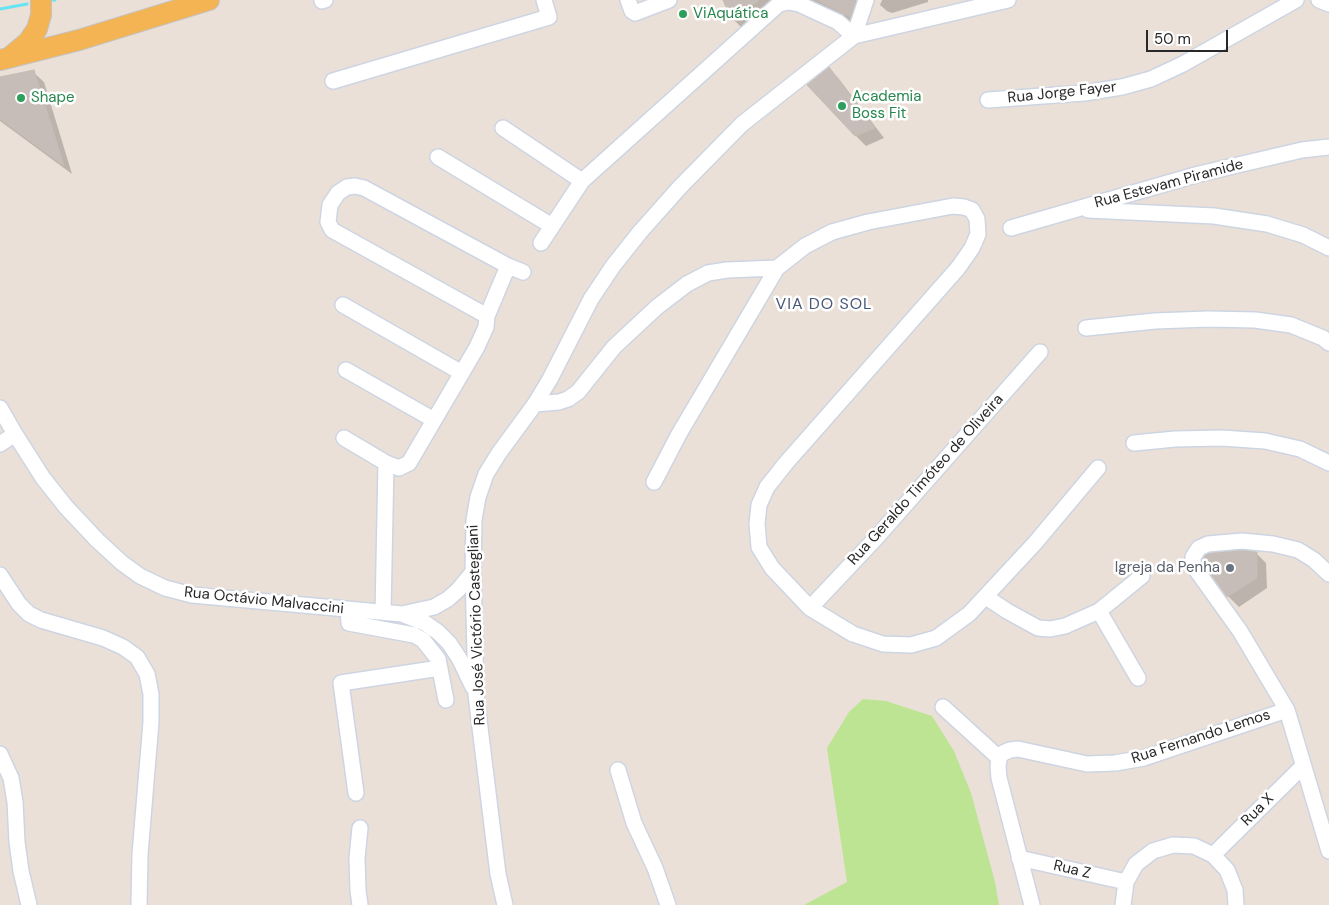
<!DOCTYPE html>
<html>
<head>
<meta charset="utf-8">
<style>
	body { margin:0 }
	#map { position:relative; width:1329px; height:905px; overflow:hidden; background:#ebe0d8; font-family:"DM Sans",sans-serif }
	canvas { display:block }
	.scale { position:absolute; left:1146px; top:30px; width:82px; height:22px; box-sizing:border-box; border:2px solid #282828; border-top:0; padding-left:6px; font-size:15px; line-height:18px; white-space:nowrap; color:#282828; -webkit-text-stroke:4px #fff; paint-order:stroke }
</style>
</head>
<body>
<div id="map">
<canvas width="1329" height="905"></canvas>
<div class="scale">50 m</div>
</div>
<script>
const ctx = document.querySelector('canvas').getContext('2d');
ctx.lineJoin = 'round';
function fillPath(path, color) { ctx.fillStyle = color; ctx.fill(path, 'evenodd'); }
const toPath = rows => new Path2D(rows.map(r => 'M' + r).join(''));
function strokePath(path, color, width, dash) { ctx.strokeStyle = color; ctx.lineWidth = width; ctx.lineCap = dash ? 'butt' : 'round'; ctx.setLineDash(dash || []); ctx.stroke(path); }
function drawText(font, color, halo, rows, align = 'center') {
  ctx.font = font + ' "DM Sans",sans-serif'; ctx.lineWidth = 5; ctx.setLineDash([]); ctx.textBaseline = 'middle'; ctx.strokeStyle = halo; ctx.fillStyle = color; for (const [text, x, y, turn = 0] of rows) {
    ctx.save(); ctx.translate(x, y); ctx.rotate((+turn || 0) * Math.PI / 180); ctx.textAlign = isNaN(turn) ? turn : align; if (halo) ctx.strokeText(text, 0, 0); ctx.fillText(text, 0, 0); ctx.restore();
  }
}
const green = toPath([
	[863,699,886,701,932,716,954,751,971,793,995,882,999,905,804,905,847,882,827,748,849,712]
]);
const shadow = toPath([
	[725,0,787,0,744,30,734,20],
	[810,0,869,0,861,27],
	[882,0,928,0,928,2,892,13,887,11,880,5],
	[829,69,839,79,884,138,866,146,856,136],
	[33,72,44,82,72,174,0,121,0,79],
	[1256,553,1266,563,1267,588,1239,607,1228,596,1206,566]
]);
const stream = toPath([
	[53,0,55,0],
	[0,9,27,4]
]);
const building = toPath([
	[723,0,759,0,732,21,723,0],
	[817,0,856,0,850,17,817,0],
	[829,67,875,128,855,136,807,85,829,67],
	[34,70,64,166,0,119,0,77,34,70],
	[1242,550,1257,552,1257,578,1227,597,1205,566,1202,560,1205,555,1210,553,1242,550]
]);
const minor = toPath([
	[628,0,632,11,635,13,669,0],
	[1319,0,1329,4],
	[322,1,325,0],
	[854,36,866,0],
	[333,81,549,17,544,0],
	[988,100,1084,93,1122,87,1151,79,1183,64,1296,0],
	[503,128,582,181],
	[438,157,552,226],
	[1088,210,1214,216,1267,224,1303,235,1329,248],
	[1011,228,1199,174,1302,150,1329,147],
	[541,243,582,181,779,4,789,2,799,4,838,22,854,36],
	[343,305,462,373],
	[487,316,332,230,328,222,330,205,338,193,347,187,355,186,364,188,508,266],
	[1086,328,1155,321,1208,319,1255,320,1291,325,1323,338,1329,343],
	[346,370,434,420],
	[535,404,559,402,568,399,578,392,614,347,657,307,687,284,708,273,727,270,777,268],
	[0,408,15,434,43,478,66,507,97,540,122,563,140,576,165,588,192,595,402,614,434,607,448,599,458,590,473,572],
	[344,438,386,463],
	[1134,443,1175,439,1222,438,1265,441,1300,449,1329,463],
	[0,444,15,434],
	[654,482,679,434,777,268,805,246,832,232,868,222,953,206,964,207,972,210,977,219,978,234,972,248,958,268,786,463,767,487,759,505,757,524,759,547,772,568,810,608,853,634,883,644,911,645,936,638,969,614,1035,543,1098,468],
	[1329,574,1314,560,1298,550,1273,544,1242,541,1208,544,1199,548,1193,557,1193,563,1197,571,1240,631,1287,710,1329,851],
	[0,575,19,604,29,614,41,620,103,638,123,647,137,657,147,674,151,694,151,722,140,854,139,905],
	[986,597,1007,611,1038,628,1050,629,1065,626,1099,611,1142,576],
	[810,608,876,538,1040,352],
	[348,610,349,623,414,635,423,640,438,659,446,700],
	[1099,611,1138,678],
	[383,612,386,463,399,468,409,463,477,347,486,327,487,316,508,266,523,272],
	[404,615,425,623,438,632,449,643,459,658,473,687],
	[943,707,999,758],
	[0,754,11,778,15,802,17,842,21,871,29,905],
	[999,758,1003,753,1010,750,1018,749,1087,764,1115,763,1144,758,1287,710],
	[999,758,998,767,999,778,1032,905],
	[618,770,634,823,655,868,668,905],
	[356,793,341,683,440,668],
	[360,828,357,858,358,890,360,905],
	[1213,855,1303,766],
	[1019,858,1126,882],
	[505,905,498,874,476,695,473,572,474,520,478,497,486,474,499,453,535,404,550,379,591,299,613,266,640,232,680,187,742,124,854,36,1008,0],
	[1123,905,1126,882,1136,864,1153,851,1173,845,1194,846,1213,855,1227,870,1235,890,1236,905]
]);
const major = toPath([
	[10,57,28,42,37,29,41,15,41,0],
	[0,60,79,40,209,0]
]);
const markers = [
	[683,14,5,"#2e9e5b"],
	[21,98,5,"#2e9e5b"],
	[842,106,5,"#2e9e5b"],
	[1230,568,5,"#6b7280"]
];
const leisureNames = [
	["ViAquática",693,14],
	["Academia",852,97],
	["Boss Fit",852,114],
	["Shape",31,98]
];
const streetNames = [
	["Rua Jorge Fayer",1062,93,-6],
	["Rua Estevam Piramide",1169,184,-15],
	["Rua Geraldo Timóteo de Oliveira",926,480,-48],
	["Rua Octávio Malvaccini",264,601,6],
	["Rua José Victório Castegliani",477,625,-92],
	["Rua Fernando Lemos",1201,737,-18],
	["Rua X",1258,810,-45],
	["Rua Z",1072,870,13]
];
const worshipNames = [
	["Igreja da Penha",1220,568]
];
const neighbourhoodNames = [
	["VIA DO SOL",824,305]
];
fillPath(green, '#bce492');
fillPath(shadow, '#0003');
strokePath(stream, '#66e4f2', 3);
fillPath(building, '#c6bdb8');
strokePath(building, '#c6bcb2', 1);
strokePath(minor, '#cdd5e2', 18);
strokePath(major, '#c3c3c3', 22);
strokePath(minor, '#fff', 15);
strokePath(major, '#f5b453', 20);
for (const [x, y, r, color] of markers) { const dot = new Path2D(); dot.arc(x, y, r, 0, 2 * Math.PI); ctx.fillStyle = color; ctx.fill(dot); strokePath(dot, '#fff', 2); }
drawText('15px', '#27864d', '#fff', leisureNames, 'left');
drawText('15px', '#282828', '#fff', streetNames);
drawText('15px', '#5b616d', '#fff', worshipNames, 'right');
ctx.letterSpacing = '1px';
drawText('16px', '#475879', '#fff', neighbourhoodNames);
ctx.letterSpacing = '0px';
</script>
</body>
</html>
